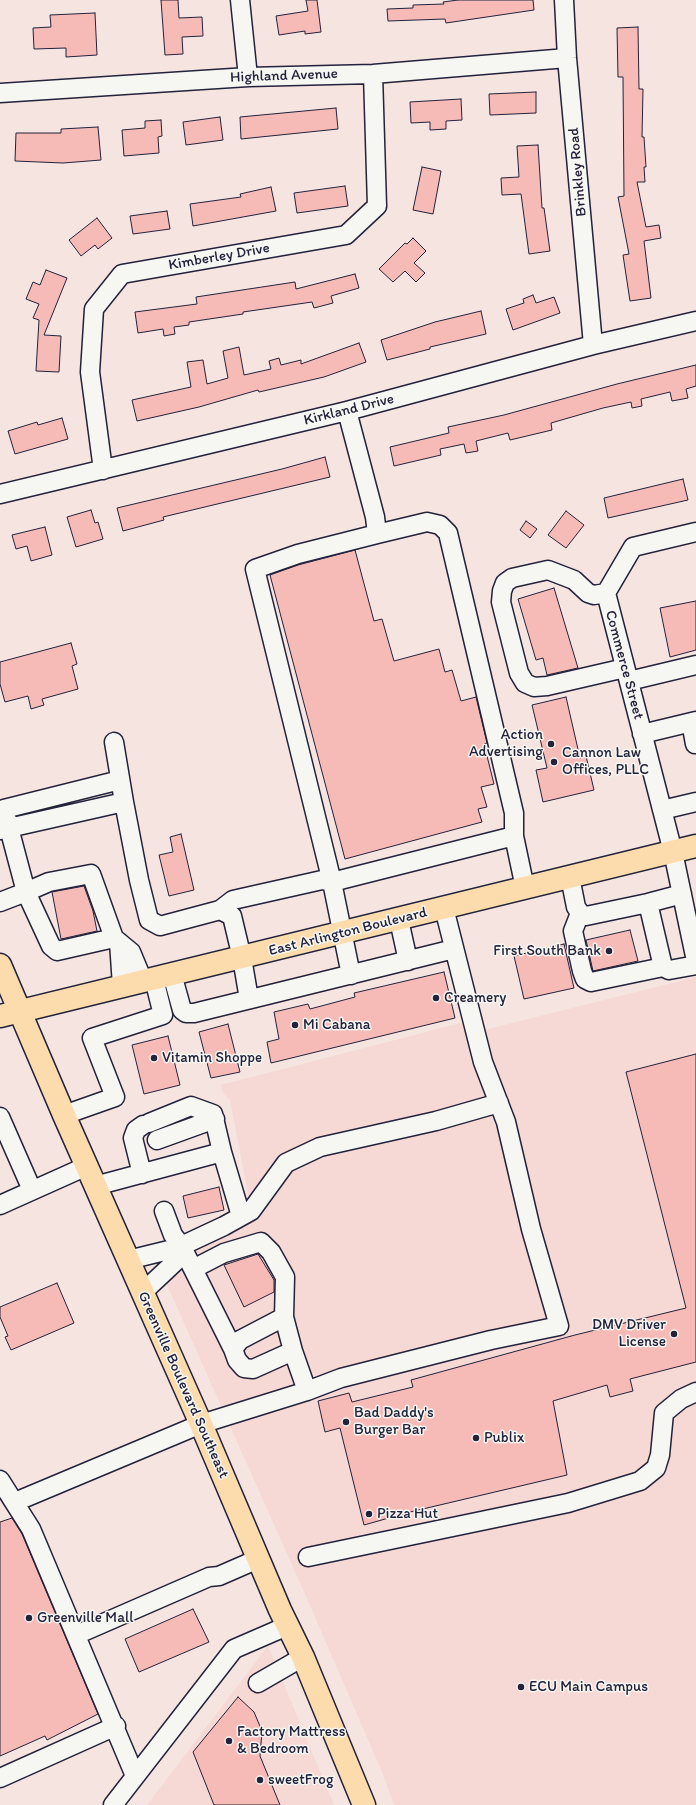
<!DOCTYPE html>
<html>
<head>
<meta charset="utf-8">
<style>
	body { margin:0 }
	canvas { display:block; background:#f6e4e0 }
</style>
</head>
<body>
<canvas width="696" height="1805"></canvas>
<script>
const ctx = document.querySelector('canvas').getContext('2d');
ctx.lineJoin = 'round';
function fillPath(path, color) { ctx.fillStyle = color; ctx.fill(path, 'evenodd'); }
const toPath = rows => new Path2D(rows.map(r => 'M' + r).join(''));
function strokePath(path, color, width, dash) { ctx.strokeStyle = color; ctx.lineWidth = width; ctx.lineCap = dash ? 'butt' : 'round'; ctx.setLineDash(dash || []); ctx.stroke(path); }
function drawText(font, color, halo, rows, align = 'center') {
  ctx.font = font + ' Itim,sans-serif'; ctx.lineWidth = 3; ctx.setLineDash([]); ctx.textBaseline = 'middle'; ctx.strokeStyle = halo; ctx.fillStyle = color; for (const [text, x, y, turn = 0] of rows) {
    ctx.save(); ctx.translate(x, y); ctx.rotate((+turn || 0) * Math.PI / 180); ctx.textAlign = isNaN(turn) ? turn : align; if (halo) ctx.strokeText(text, 0, 0); ctx.fillText(text, 0, 0); ctx.restore();
  }
}
const built = toPath([
	[696,977,696,1805,394,1805,382,1772,309,1603,152,1251,250,1204,230,1100,223,1093,221,1085,461,1023,484,1030],
	[268,1646,334,1805,147,1805]
]);
const building = toPath([
	[161,0,178,0,179,18,202,17,203,36,182,37,183,54,165,55,161,0],
	[306,0,317,0,321,32,305,34,305,31,279,35,276,16,308,11,306,0],
	[458,0,533,0,534,10,446,23,445,19,388,21,387,9,413,8,413,5,444,4,443,2,458,0],
	[95,13,97,55,66,57,66,48,34,49,33,28,51,27,50,15,95,13],
	[638,27,639,89,643,89,642,137,644,137,646,167,644,167,645,182,637,182,646,227,659,225,661,238,644,241,651,298,630,301,623,255,629,254,618,197,624,196,623,77,618,77,617,28,638,27],
	[536,92,536,113,490,115,489,94,536,92],
	[461,99,462,120,446,121,446,129,430,130,430,122,411,123,410,102,461,99],
	[336,108,338,129,241,139,240,117,336,108],
	[220,117,223,140,186,145,183,122,220,117],
	[161,120,162,136,158,137,159,153,124,156,122,130,145,128,145,121,161,120],
	[98,127,101,160,63,163,15,161,16,133,61,133,61,129,98,127],
	[538,145,542,208,544,208,550,251,529,254,521,194,502,195,501,178,519,177,517,146,538,145],
	[422,167,441,171,433,214,413,210,422,167],
	[345,186,348,206,297,213,294,193,345,186],
	[271,187,276,211,193,226,190,204,241,197,240,194,271,187],
	[167,211,170,229,133,234,130,216,167,211],
	[97,218,112,238,98,249,95,245,81,256,69,240,97,218],
	[413,238,426,251,414,263,425,273,416,282,405,271,393,282,379,269,405,243,407,244,413,238],
	[46,270,67,278,44,335,61,336,59,372,36,371,39,320,33,318,39,304,26,299,33,282,40,285,46,270],
	[355,274,359,288,331,296,333,303,314,308,312,302,243,312,243,314,189,322,189,325,174,327,175,334,164,336,163,329,138,333,135,312,197,304,196,297,295,282,296,289,355,274],
	[533,295,536,303,554,297,560,313,513,330,506,309,524,303,523,299,533,295],
	[481,311,486,334,430,347,430,349,387,360,381,340,435,322,481,311],
	[359,343,366,362,324,377,259,392,258,390,199,407,137,421,132,400,191,387,187,362,203,360,207,384,228,378,223,351,239,347,244,375,271,369,269,361,279,358,281,365,301,360,301,364,359,343],
	[696,365,696,386,686,389,688,398,672,401,670,392,641,399,642,406,632,408,631,402,603,408,551,423,552,430,510,440,508,433,476,441,478,451,466,453,464,444,440,449,441,455,394,466,390,447,449,433,448,427,504,415,617,384,696,365],
	[62,418,68,439,15,454,8,431,37,422,38,425,62,418],
	[325,457,330,477,163,517,164,520,123,531,117,508,282,469,325,457],
	[683,479,688,500,608,518,604,498,683,479],
	[91,510,95,523,98,522,103,539,76,547,67,517,91,510],
	[566,511,584,525,566,548,548,535,566,511],
	[526,521,537,529,530,538,520,530,526,521],
	[45,527,52,555,31,561,27,546,16,549,12,535,45,527],
	[355,550,374,621,382,619,394,661,439,649,445,672,452,670,461,701,476,697,487,743,484,744,494,784,481,787,487,807,478,809,482,822,345,859,270,575,298,565,355,550],
	[554,588,578,668,547,675,543,658,536,660,518,599,554,588],
	[696,601,696,650,670,657,660,608,696,601],
	[71,643,77,664,72,666,78,689,42,699,44,705,31,709,28,696,5,702,0,684,0,662,71,643],
	[566,697,580,758,586,756,594,790,543,802,536,770,547,768,532,705,566,697],
	[181,834,194,890,169,896,159,855,173,852,170,837,181,834],
	[84,886,93,911,97,931,61,939,52,892,84,886],
	[630,930,638,961,593,971,586,940,630,930],
	[564,944,574,988,524,999,514,956,564,944],
	[444,972,455,1018,271,1063,267,1042,279,1039,274,1012,308,1004,310,1009,355,997,354,993,444,972],
	[228,1024,240,1072,211,1078,199,1032,228,1024],
	[168,1036,180,1085,144,1094,132,1045,168,1036],
	[696,1054,696,1362,630,1379,633,1391,610,1397,607,1385,553,1401,567,1475,410,1512,364,1525,340,1428,325,1432,318,1401,349,1393,352,1402,413,1387,411,1380,575,1335,686,1308,626,1072,696,1054],
	[219,1187,224,1210,188,1218,183,1196,219,1187],
	[258,1254,274,1280,274,1292,244,1307,224,1265,258,1254],
	[57,1283,74,1323,11,1350,5,1337,8,1336,0,1317,0,1307,57,1283],
	[12,1518,22,1534,98,1714,47,1740,45,1736,0,1756,0,1522,12,1518],
	[193,1609,209,1642,139,1672,125,1639,193,1609],
	[238,1697,254,1712,262,1731,260,1756,280,1805,214,1805,193,1752,238,1697]
]);
const minor = toPath([
	[240,0,248,77],
	[564,0,567,58,593,345],
	[0,93,248,77,373,74,567,58],
	[347,411,375,517,377,534,298,554,255,569,332,882,514,836],
	[103,470,90,372,94,309,122,274,346,235,377,206,373,74],
	[0,494,347,411,593,345,696,321],
	[696,532,633,547,606,593,673,852,696,961],
	[377,534,427,522,440,525,448,533,514,813,514,836,525,888],
	[606,593,594,595,588,593,574,580,548,570,512,578,505,583,502,591,501,602,519,673,525,683,534,687,547,686,625,668],
	[629,681,696,665],
	[691,722,695,744],
	[642,734,696,721],
	[124,802,139,880,149,920,160,926,220,910,232,916,242,958,249,999],
	[662,810,696,802],
	[0,830,124,802,114,742],
	[570,877,576,907,580,913,586,916,648,903,682,894],
	[0,902,26,892,4,809,120,780],
	[648,903,663,967],
	[220,910,233,900,322,880,332,882,351,975],
	[580,913,573,931,582,971,585,979,591,982,663,967,669,970,696,965],
	[399,920,408,961],
	[114,938,91,874,49,882,26,892,51,946,57,951,114,938,131,952,143,981],
	[119,942,122,986],
	[172,974,182,1010,186,1013,194,1013,454,949],
	[64,1115,115,1097,92,1038,163,1015,154,979],
	[0,1117,32,1190],
	[149,1123,191,1106,213,1114,222,1152],
	[157,1140,215,1119],
	[142,1174,133,1138,136,1130,143,1125],
	[95,1186,222,1152,241,1216],
	[0,1205,87,1166],
	[164,1211,173,1235,181,1245,233,1349],
	[128,1260,177,1248,224,1226,251,1211,286,1163,320,1147,436,1121,499,1103],
	[193,1269,224,1253,261,1242,271,1252,285,1277,284,1317,293,1351,307,1391],
	[142,1293,176,1261,177,1248],
	[284,1317,240,1340,233,1349,237,1360,244,1368,253,1369,293,1351],
	[0,1480,31,1529,135,1776],
	[15,1502,201,1424,307,1391,341,1378,491,1340,559,1326,531,1229,506,1122,483,1062,444,908],
	[308,1557,568,1503,640,1481,656,1468,660,1455,664,1413,681,1399,696,1392],
	[76,1635,209,1577,219,1576,258,1559],
	[258,1683,303,1657],
	[0,1778,116,1726],
	[113,1805,234,1649,287,1626]
]);
const major = toPath([
	[0,1016,696,846]
]);
const highway = toPath([
	[0,965,64,1115,201,1424,280,1610,303,1657,364,1805]
]);
const markers = [
	[551,744,4,"#22223b"],
	[554,762,4,"#22223b"],
	[609,951,4,"#22223b"],
	[436,998,4,"#22223b"],
	[295,1025,4,"#22223b"],
	[154,1058,4,"#22223b"],
	[674,1334,4,"#22223b"],
	[346,1422,4,"#22223b"],
	[476,1438,4,"#22223b"],
	[369,1514,4,"#22223b"],
	[29,1618,4,"#22223b"],
	[521,1687,4,"#22223b"],
	[229,1741,4,"#22223b"],
	[260,1780,4,"#22223b"]
];
const streetNames = [
	["Highland Avenue",284,76,-2],
	["Brinkley Road",578,172,-95],
	["Kimberley Drive",219,257,-10],
	["Kirkland Drive",349,410,-14],
	["Commerce Street",624,665,75],
	["East Arlington Boulevard",348,932,-14],
	["Greenville Boulevard Southeast",183,1385,66]
];
const poiNames = [
	["Action",543,735,"right"],
	["Advertising",543,752,"right"],
	["Cannon Law",562,753],
	["Offices, PLLC",562,770],
	["First South Bank",601,951,"right"],
	["Creamery",444,998],
	["Mi Cabana",303,1025],
	["Vitamin Shoppe",162,1058],
	["DMV Driver",666,1325,"right"],
	["License",666,1342,"right"],
	["Bad Daddy's",354,1413],
	["Burger Bar",354,1430],
	["Publix",484,1438],
	["Pizza Hut",377,1514],
	["Greenville Mall",37,1618],
	["ECU Main Campus",529,1687],
	["Factory Mattress",237,1732],
	["& Bedroom",237,1749],
	["sweetFrog",268,1780]
];
fillPath(built, '#f6d8d4');
fillPath(building, '#f7bbb7');
strokePath(building, '#22223b', 1);
strokePath(minor, '#22223b', 21);
strokePath(major, '#22223b', 25);
strokePath(highway, '#22223b', 25);
strokePath(minor, '#f6f6f2', 18);
strokePath(major, '#fcdcac', 22);
strokePath(highway, '#fcdcac', 22);
for (const [x, y, r, color] of markers) { const dot = new Path2D(); dot.arc(x, y, r, 0, 2 * Math.PI); ctx.fillStyle = color; ctx.fill(dot); strokePath(dot, '#f6f6f2', 1.5); }
drawText('15px', '#22223b', '#f6f6f2', streetNames);
drawText('15px', '#22223b', '#f6f6f2', poiNames, 'left');
</script>
</body>
</html>
